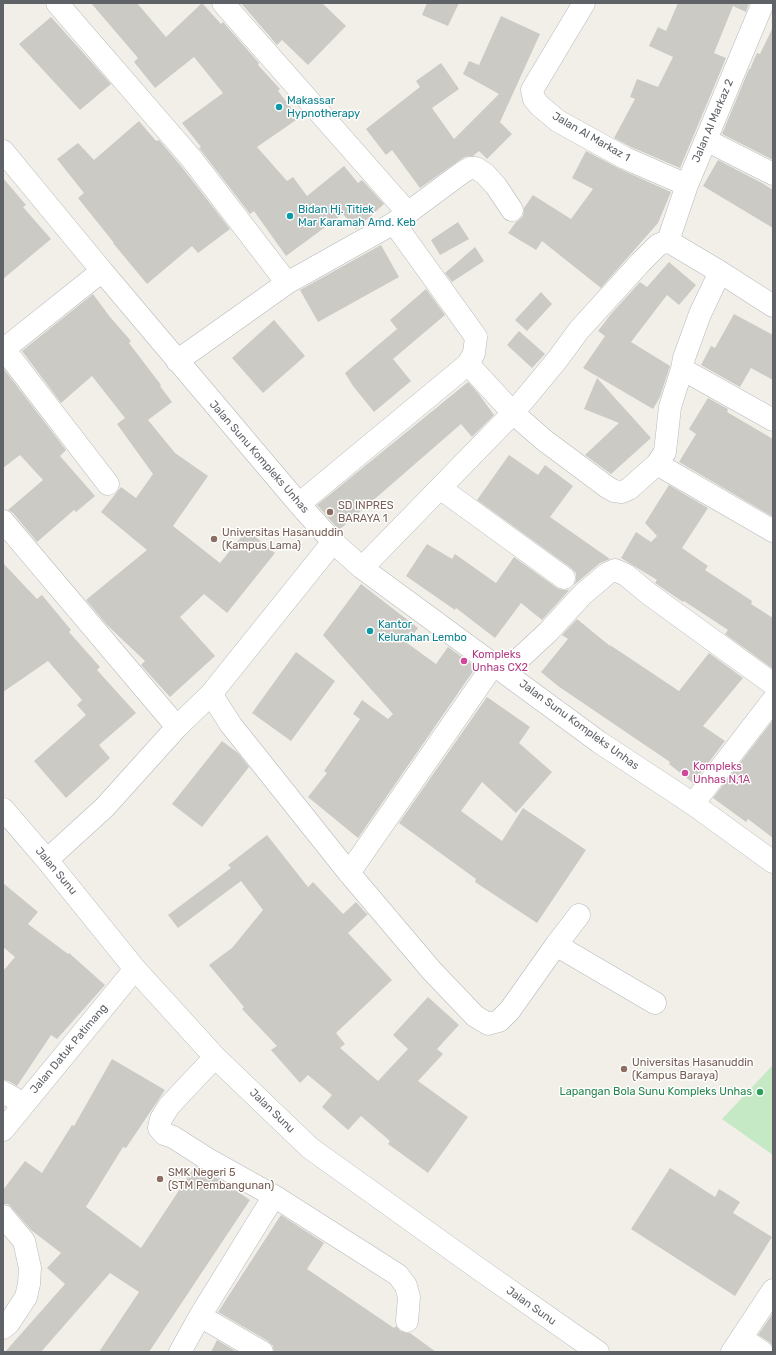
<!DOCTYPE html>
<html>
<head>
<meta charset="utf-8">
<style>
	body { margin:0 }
	#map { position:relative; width:776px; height:1355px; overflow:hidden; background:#f1efe8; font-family:Rubik,sans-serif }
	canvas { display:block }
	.frame { position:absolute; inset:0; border:4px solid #5f6368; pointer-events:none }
</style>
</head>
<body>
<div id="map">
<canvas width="776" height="1355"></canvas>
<div class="frame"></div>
</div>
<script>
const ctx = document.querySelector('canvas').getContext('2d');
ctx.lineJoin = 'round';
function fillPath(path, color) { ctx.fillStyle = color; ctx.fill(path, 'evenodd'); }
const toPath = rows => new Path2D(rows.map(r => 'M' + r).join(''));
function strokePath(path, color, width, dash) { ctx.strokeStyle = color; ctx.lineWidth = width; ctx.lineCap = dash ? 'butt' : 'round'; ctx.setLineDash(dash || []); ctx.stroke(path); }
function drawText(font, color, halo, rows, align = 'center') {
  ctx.font = font + ' Rubik,sans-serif'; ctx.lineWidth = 3; ctx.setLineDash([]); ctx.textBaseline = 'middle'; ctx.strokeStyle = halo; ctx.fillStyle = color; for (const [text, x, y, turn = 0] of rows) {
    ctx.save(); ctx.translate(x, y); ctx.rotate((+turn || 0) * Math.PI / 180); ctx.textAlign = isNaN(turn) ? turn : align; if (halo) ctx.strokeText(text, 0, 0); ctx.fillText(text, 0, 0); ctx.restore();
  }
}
const green = toPath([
	[773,1065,773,1155,722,1119]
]);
const building = toPath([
	[91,3,137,3,166,37,202,3,221,24,223,22,259,63,258,65,280,89,278,91,299,118,257,147,287,181,293,177,307,196,344,166,358,183,362,180,384,204,356,229,343,214,286,256,254,211,250,214,199,148,201,147,182,123,223,93,194,57,155,88,134,62,138,58],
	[241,3,322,3,346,26,308,65,282,40,277,45],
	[427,3,459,3,448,26,422,15],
	[678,3,749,3,746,12,733,6,714,53,726,58,680,168,631,147,614,138,635,99,630,97,637,79,658,87,673,57,649,46,658,27,666,31],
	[501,16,540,34,500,122,512,134,487,159,479,151,473,156,464,157,420,188,392,150,386,155,366,129,420,87,416,81,441,63,459,89,432,108,454,139,499,94,463,74,469,61,479,65],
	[51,17,111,84,80,110,19,44],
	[773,27,773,160,722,134,749,69,750,69,757,53,760,54],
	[139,121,156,141,159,140,181,166,230,229,198,253,192,246,147,284,113,243,114,243,78,198,84,193,57,159,78,143,94,160],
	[586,151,620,169,671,192,658,223,601,288,542,241,536,250,508,233,516,222,519,220,523,216,524,208,533,195,571,219,593,189,572,178],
	[718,160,762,183,773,190,773,228,703,186],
	[3,178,26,205,23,207,51,239,3,279],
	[458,222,469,239,440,255,431,240],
	[381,245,399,277,318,322,300,290],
	[475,247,484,261,452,282,445,273],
	[669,262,696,285,679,305,667,295,631,342,670,366,660,397,653,409,583,368,605,336,598,331,611,314,640,282,647,287],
	[426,289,445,315,393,359,411,381,374,412,353,386,345,373,397,329,390,320],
	[541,292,552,304,527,331,515,320],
	[93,294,110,317,131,341,129,343,161,385,160,386,172,402,148,420,175,453,208,476,173,526,220,563,247,530,275,553,227,613,204,594,180,617,215,656,170,697,141,665,145,661,107,625,86,600,147,550,101,512,121,487,136,498,153,474,117,424,125,418,92,376,61,403,22,351],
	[734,314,773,335,773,380,751,368,740,387,701,365,711,346,715,348],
	[274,320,305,356,263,393,232,358],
	[519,331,545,354,532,368,507,345],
	[3,368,66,450,60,456,95,496,76,512,74,510,37,542,13,513,8,510,43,480,20,455,3,468],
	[597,378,651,438,611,474,585,455,619,423,584,409],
	[468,382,478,393,494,415,472,437,461,424,339,530,317,505],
	[708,398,728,409,727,412,773,439,773,517,679,462,696,434,689,429],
	[509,455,538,475,545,465,573,486,550,517,610,559,600,563,574,585,576,580,576,573,571,568,477,500],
	[669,485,708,508,682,548,708,566,705,570,752,601,751,604,773,618,773,669,725,634,728,630,684,601,683,602,655,583,657,580,621,558,636,532,651,542,657,536,645,523],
	[427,544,452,559,455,554,496,583,514,557,557,588,563,590,569,590,573,586,542,620,521,603,495,638,456,608,455,610,406,576],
	[3,563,37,599,42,595,71,630,69,632,100,667,97,670,136,713,99,745,110,758,66,798,34,761,86,715,77,705,82,700,48,661,3,692],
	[361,584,418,628,407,643,436,664,448,647,476,667,358,838,308,797,327,773,324,771,360,719,353,714,362,700,388,719,393,714,323,635],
	[577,619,610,646,610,645,679,691,709,653,743,678,703,726,725,741,693,783,669,764,670,762,558,686,541,672,568,639,562,635],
	[296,652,335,681,291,741,252,713],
	[487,697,530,727,519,743,552,772,516,813,482,782,461,811,502,841,523,808,586,850,537,923,475,882,476,879,399,823],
	[773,720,773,838,748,819,746,822,713,798],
	[222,741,238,753,249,767,202,827,172,804],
	[267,835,308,887,313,882,343,914,356,902,366,913,368,914,348,933,392,980,336,1033,345,1044,340,1048,378,1081,408,1049,393,1035,428,997,459,1025,437,1049,443,1054,418,1081,468,1117,428,1173,388,1144,390,1141,361,1116,348,1130,322,1107,332,1095,308,1075,300,1083,271,1050,277,1046,242,1009,244,1007,209,965,232,948,263,910,241,881,178,928,168,915,231,868,228,865],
	[3,883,38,912,28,924,68,954,69,953,105,985,57,1039,51,1035,17,1086,9,1081,3,1080,3,971,15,957,3,947],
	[112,1059,165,1090,126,1148,123,1147,86,1207,141,1248,195,1166,220,1180,250,1200,149,1352,99,1352,139,1292,110,1273,41,1352,5,1352,65,1284,47,1268,61,1253,31,1230,12,1208,8,1204,3,1204,3,1190,25,1161,42,1173,72,1125,74,1126],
	[670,1168,715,1197,719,1189,740,1202,733,1213,772,1237,735,1296,631,1229],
	[281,1215,324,1243,307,1269,394,1328,396,1326,400,1331,406,1333,410,1333,436,1352,274,1352,273,1346,268,1341,218,1312],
	[773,1313,773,1346,769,1342,758,1335],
	[217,1340,237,1352,211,1352]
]);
const street = toPath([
	[57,3,191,158,287,283],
	[223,3,408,213],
	[584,3,532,90,534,99,540,106,558,121,625,158,687,185],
	[706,140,773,174],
	[3,151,102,271],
	[394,223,476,337,474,353,468,364],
	[668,241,687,185,763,3],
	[668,241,720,272,773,306],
	[4,349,108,484],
	[3,350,102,271,299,504,333,542,362,568,599,742,693,804,773,862],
	[177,361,287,283,394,223,463,172,470,168,476,168,485,174,496,186,512,210],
	[682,369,773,420],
	[657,464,773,531],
	[440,488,564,578],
	[299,504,468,364,513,413,544,440,607,487,614,491,622,492,629,489,657,464,665,452,670,407,682,369,684,358,700,314,720,272],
	[3,521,177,727],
	[362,568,513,413,557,360,579,330,641,262,658,245,668,241],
	[505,672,548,632,583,594,608,573,615,570,626,575,649,594,773,684],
	[211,694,231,725,349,873,432,971,475,1016,488,1024,499,1021,510,1010,556,945,579,915],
	[693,804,773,700],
	[47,860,105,807,177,727,211,694,333,542],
	[349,873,494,664],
	[556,945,655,1003],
	[215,1057,169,1106,161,1119,159,1128,164,1134,173,1137,206,1158,274,1196,398,1275,406,1286,409,1297,407,1321],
	[3,1092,24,1104],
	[3,1130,135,969],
	[3,1216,24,1241,30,1268,29,1284,26,1297,9,1323,3,1328],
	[200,1316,262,1352],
	[741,1338,762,1352],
	[180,1352,200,1316,274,1196],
	[732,1352,773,1290]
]);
const secondary = toPath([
	[3,809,47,860,135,969,215,1057,310,1148,479,1269,598,1352]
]);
const markers = [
	[279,107,4,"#0f9aa8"],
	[290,216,4,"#0f9aa8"],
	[330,512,4,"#8d6e63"],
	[214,539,4,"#8d6e63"],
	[370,631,4,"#0f9aa8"],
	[464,661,4,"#d1479c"],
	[685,773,4,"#d1479c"],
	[624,1069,4,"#8d6e63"],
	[760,1092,4,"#2e9e5b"],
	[160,1179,4,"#8d6e63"]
];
const cultureNames = [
	["Makassar",287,101],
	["Hypnotherapy",287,114],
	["Bidan Hj. Titiek",298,210],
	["Mar Karamah Amd. Keb",298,223],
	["Kantor",378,625],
	["Kelurahan Lembo",378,638]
];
const streetNames = [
	["Jalan Al Markaz 2",713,121,-67],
	["Jalan Al Markaz 1",591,137,30],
	["Jalan Sunu Kompleks Unhas",259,457,49],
	["Jalan Sunu Kompleks Unhas",579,725,36],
	["Jalan Sunu",56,871,50],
	["Jalan Datuk Patimang",69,1049,-50],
	["Jalan Sunu",272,1111,44],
	["Jalan Sunu",531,1306,35]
];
const educationNames = [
	["SD INPRES",338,506],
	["BARAYA 1",338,519],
	["Universitas Hasanuddin",222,533],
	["(Kampus Lama)",222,546],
	["Universitas Hasanuddin",632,1063],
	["(Kampus Baraya)",632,1076],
	["SMK Negeri 5",168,1173],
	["(STM Pembangunan)",168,1186]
];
const hotelNames = [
	["Kompleks",472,655],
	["Unhas CX2",472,668],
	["Kompleks",693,767],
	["Unhas N,1A",693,780]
];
const leisureNames = [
	["Lapangan Bola Sunu Kompleks Unhas",752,1092]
];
fillPath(green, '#c5e8c5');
fillPath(building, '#cccac5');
strokePath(street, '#b5b8bc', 23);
strokePath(secondary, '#b6babf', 23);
strokePath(street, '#fff', 22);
strokePath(secondary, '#fff', 22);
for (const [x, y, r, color] of markers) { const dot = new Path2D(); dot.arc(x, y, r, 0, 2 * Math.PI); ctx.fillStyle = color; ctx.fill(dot); strokePath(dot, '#fff', 1.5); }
drawText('11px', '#0d838f', '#fff', cultureNames, 'left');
drawText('11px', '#5f6368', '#fff', streetNames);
drawText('11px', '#785e54', '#fff', educationNames, 'left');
drawText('11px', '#b23c85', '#fff', hotelNames, 'left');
drawText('11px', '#27864d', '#fff', leisureNames, 'right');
</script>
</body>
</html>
